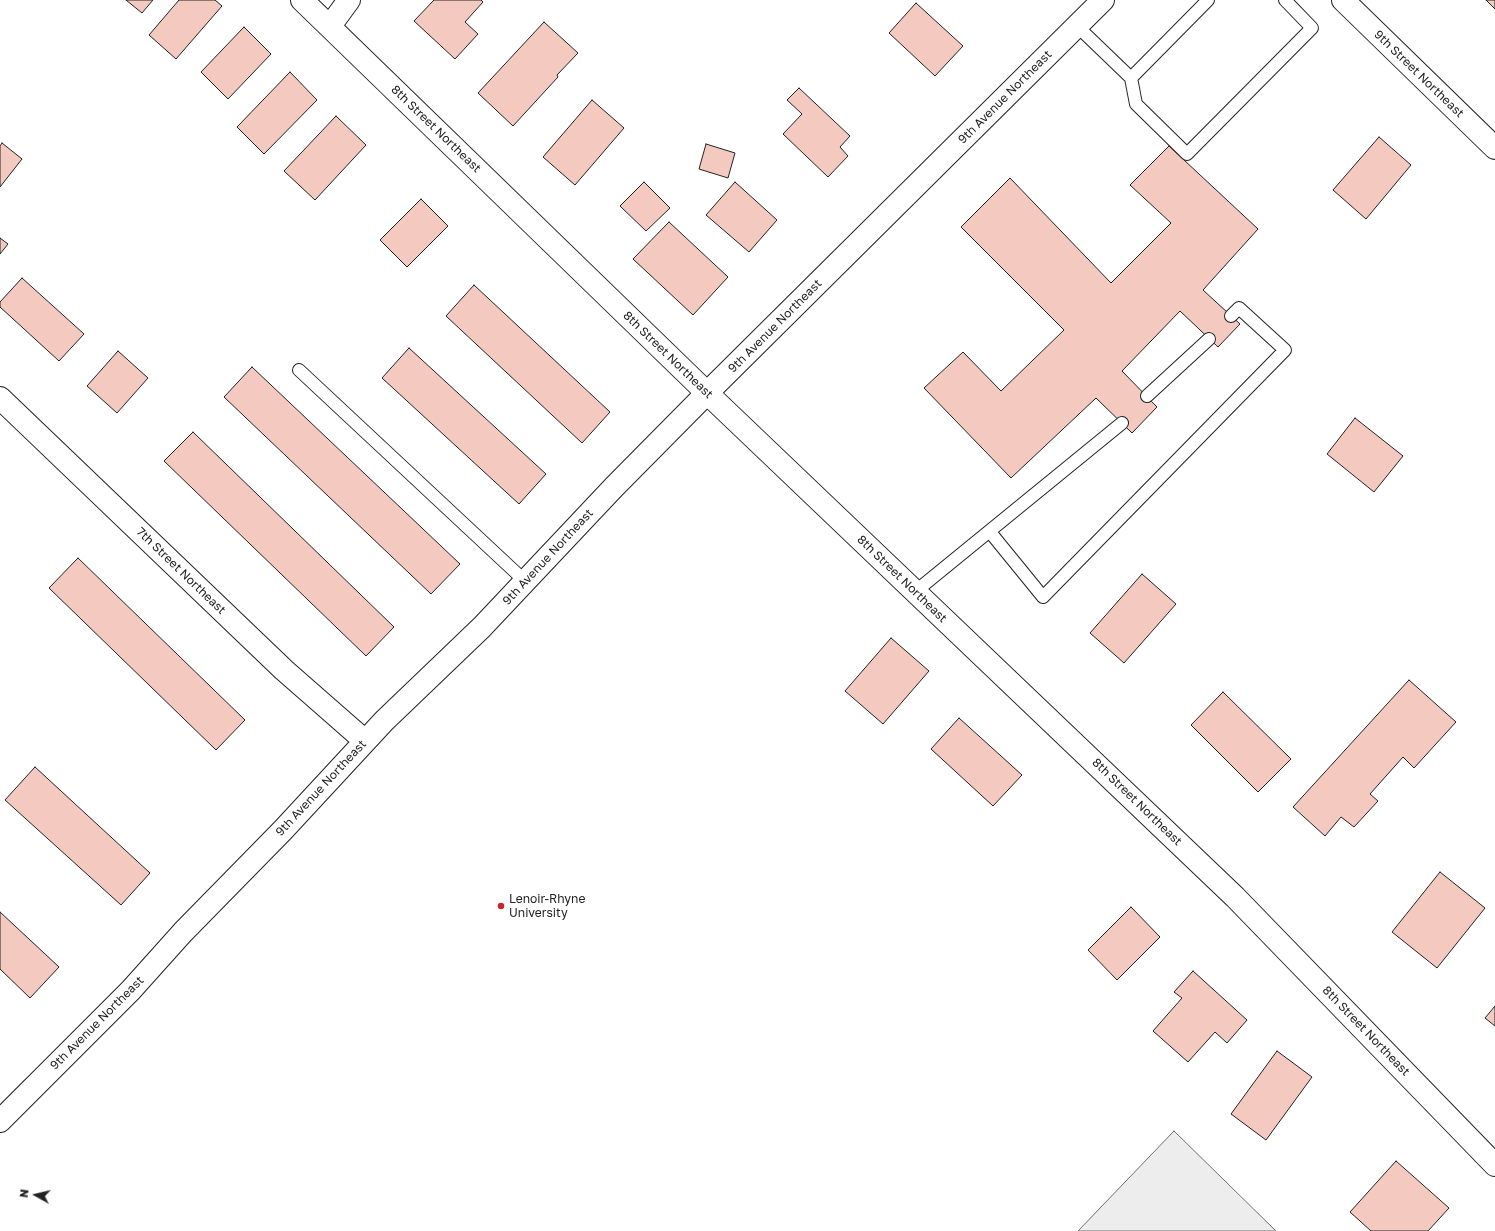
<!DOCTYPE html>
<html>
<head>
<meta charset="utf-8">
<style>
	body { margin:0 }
	#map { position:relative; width:1495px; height:1231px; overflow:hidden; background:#fff; font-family:"Golos Text",sans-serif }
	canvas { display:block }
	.north { position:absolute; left:16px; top:1175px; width:40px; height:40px; -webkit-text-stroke:3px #fff; paint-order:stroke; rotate:278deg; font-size:11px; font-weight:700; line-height:16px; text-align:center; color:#222 }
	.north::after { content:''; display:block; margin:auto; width:14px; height:18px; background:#222; clip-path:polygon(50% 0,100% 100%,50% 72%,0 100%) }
</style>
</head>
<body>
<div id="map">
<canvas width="1495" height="1231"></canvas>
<div class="north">N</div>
</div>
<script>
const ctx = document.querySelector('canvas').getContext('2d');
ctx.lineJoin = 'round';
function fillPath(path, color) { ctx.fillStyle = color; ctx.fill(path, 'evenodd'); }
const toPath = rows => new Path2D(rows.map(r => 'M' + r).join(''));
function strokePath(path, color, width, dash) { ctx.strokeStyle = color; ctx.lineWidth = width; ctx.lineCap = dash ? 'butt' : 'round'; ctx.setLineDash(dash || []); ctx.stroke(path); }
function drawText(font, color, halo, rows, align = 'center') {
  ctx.font = font + ' "Golos Text",sans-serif'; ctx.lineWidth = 3; ctx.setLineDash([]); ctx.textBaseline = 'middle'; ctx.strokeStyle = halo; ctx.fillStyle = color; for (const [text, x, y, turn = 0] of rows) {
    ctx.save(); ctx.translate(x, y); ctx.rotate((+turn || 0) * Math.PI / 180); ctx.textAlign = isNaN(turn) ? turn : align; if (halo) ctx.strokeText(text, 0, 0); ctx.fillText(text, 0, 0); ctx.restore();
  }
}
const parking = toPath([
	[1174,1131,1276,1231,1078,1231,1174,1131]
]);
const building = toPath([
	[126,0,153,0,142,13,126,0],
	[179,0,215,0,222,6,176,59,149,35,179,0],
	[434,0,481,0,483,2,465,22,478,34,455,59,414,21,434,0],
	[1486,0,1495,0,1495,9,1486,0],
	[916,3,963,46,935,76,889,33,916,3],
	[544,22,578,53,557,75,558,77,513,126,478,93,544,22],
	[244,27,271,54,228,99,201,72,244,27],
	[290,72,317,100,264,154,237,127,290,72],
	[799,88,850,136,840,147,848,156,828,177,783,134,802,114,787,100,799,88],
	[592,100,624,128,575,185,543,157,592,100],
	[336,116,366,145,315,200,284,171,336,116],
	[1379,137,1411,165,1366,219,1333,190,1379,137],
	[2,143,22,159,0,187,0,146,2,143],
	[706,144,735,153,728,178,699,169,706,144],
	[1169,146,1258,229,1203,290,1240,324,1218,347,1180,311,1122,371,1157,407,1132,433,1096,398,1011,478,924,388,963,352,1001,391,1064,330,961,227,1010,178,1111,283,1171,223,1130,185,1169,146],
	[644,182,670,208,646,231,620,206,644,182],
	[735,182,777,220,749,252,706,215,735,182],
	[421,199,448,226,407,267,380,240,421,199],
	[669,222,728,277,693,315,633,259,669,222],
	[0,238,8,244,0,254,0,238],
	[22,278,84,334,59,361,0,307,0,302,22,278],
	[474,285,610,412,582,443,446,316,474,285],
	[409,348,546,474,519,504,382,378,409,348],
	[118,351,148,378,117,413,87,386,118,351],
	[252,367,460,564,431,594,224,397,252,367],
	[1355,418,1403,456,1374,492,1327,454,1355,418],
	[193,432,394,627,366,656,164,461,193,432],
	[78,558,245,720,216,750,49,588,78,558],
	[1142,574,1176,604,1124,663,1090,633,1142,574],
	[891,638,929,671,883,724,845,691,891,638],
	[1409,680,1456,722,1414,768,1403,757,1370,794,1378,801,1354,827,1341,817,1325,836,1293,807,1409,680],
	[1223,692,1291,759,1258,792,1191,725,1223,692],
	[959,718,1022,775,993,806,931,749,959,718],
	[35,767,150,873,121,905,5,800,35,767],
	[1440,872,1485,908,1437,968,1392,932,1440,872],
	[1131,907,1160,937,1117,980,1088,950,1131,907],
	[0,912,59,967,30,998,0,969,0,912],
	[1193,971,1247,1020,1227,1043,1215,1032,1188,1062,1153,1031,1182,998,1174,992,1193,971],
	[1495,1006,1495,1026,1485,1018,1495,1006],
	[1277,1051,1312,1077,1266,1140,1231,1114,1277,1051],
	[1396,1161,1449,1208,1428,1231,1371,1231,1350,1212,1396,1161]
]);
const service = toPath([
	[1077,26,1131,78,1208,0],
	[1131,78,1136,104,1187,154,1312,28,1285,0],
	[299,370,526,582],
	[1147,396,1209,339],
	[990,532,1043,597,1285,350,1239,308,1231,316],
	[916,591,1122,423]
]);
const minor = toPath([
	[330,26,349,0],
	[0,398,284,670,365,741],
	[0,1121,131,990,183,932,283,830,384,721,482,627,614,487,707,393,1103,0]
]);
const secondary = toPath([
	[302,0,707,393,1235,897,1495,1165],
	[1343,0,1495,148]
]);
const markers = [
	[501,906,4,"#c62828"]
];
const streetNames = [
	["9th Street Northeast",1419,74,44],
	["9th Avenue Northeast",1005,97,-45],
	["8th Street Northeast",436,129,44],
	["9th Avenue Northeast",775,326,-45],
	["8th Street Northeast",668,355,44],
	["9th Avenue Northeast",548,557,-47],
	["7th Street Northeast",181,571,44],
	["8th Street Northeast",902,579,44],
	["9th Avenue Northeast",321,788,-47],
	["8th Street Northeast",1137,802,44],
	["9th Avenue Northeast",97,1023,-45],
	["8th Street Northeast",1366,1031,46]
];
const poiNames = [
	["Lenoir-Rhyne",509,899],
	["University",509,913]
];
fillPath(parking, '#ededed');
strokePath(parking, '#6f6f6f', 1);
fillPath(building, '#f3c9c0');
strokePath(building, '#222', 1);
strokePath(service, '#222', 14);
strokePath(minor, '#222', 24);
strokePath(secondary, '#222', 24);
strokePath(service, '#fff', 12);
strokePath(minor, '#fff', 22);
strokePath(secondary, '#fff', 22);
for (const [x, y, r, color] of markers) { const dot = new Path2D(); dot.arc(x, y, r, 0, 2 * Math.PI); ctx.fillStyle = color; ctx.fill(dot); strokePath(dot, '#fff', 1.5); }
drawText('12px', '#222', '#fff', streetNames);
drawText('12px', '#222', '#fff', poiNames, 'left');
</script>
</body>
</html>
